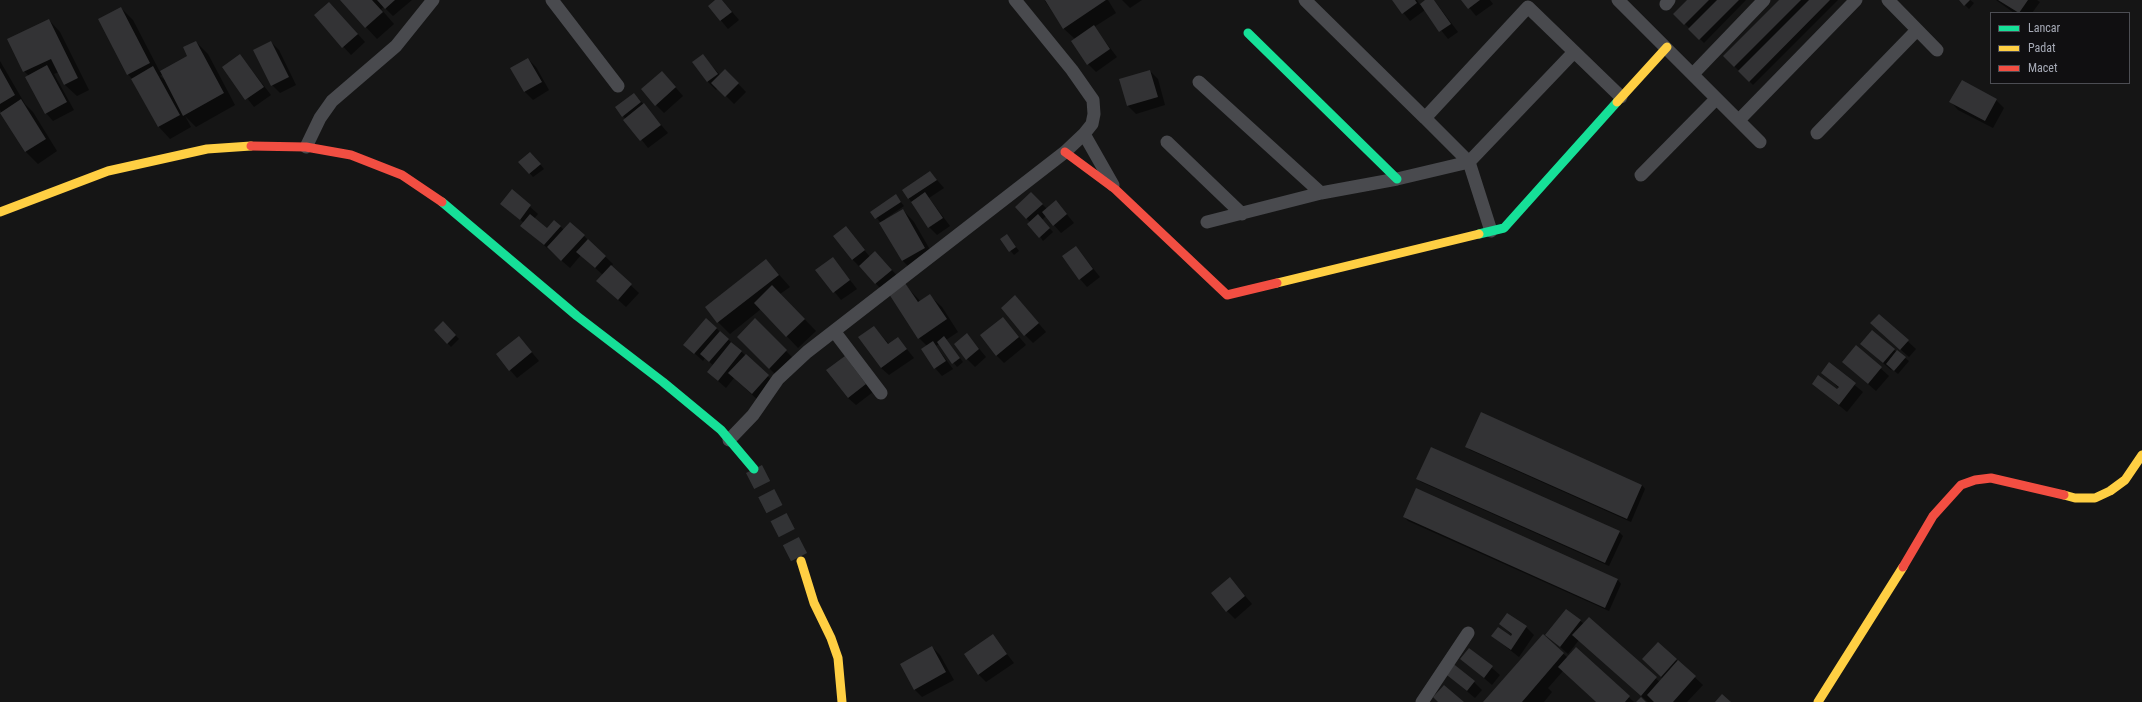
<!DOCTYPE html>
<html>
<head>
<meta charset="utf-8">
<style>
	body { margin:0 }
	#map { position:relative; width:2142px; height:702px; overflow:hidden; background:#151515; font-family:"Roboto Condensed",sans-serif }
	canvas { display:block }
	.legend { position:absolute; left:1990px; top:12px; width:140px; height:72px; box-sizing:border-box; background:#100f11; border:1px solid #4c4d53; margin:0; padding:5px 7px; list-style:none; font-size:12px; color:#a6aab6 }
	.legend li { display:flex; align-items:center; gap:8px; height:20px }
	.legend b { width:20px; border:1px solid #4c4d53 }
</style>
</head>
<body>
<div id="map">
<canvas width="2142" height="702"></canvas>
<ul class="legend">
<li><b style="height:5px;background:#16e098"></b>Lancar</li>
<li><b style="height:5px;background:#ffcf43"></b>Padat</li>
<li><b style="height:5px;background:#f24e42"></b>Macet</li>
</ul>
</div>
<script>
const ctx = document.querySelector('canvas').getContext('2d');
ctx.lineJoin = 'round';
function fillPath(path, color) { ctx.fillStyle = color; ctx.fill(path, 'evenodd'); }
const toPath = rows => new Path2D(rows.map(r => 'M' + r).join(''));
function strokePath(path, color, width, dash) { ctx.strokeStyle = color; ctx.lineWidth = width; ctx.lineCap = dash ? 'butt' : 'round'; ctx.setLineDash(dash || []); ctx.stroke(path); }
const shadow = toPath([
	[341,0,412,0,393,16,384,7,381,9,394,24,377,39],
	[717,0,722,0,739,20,728,29,709,6],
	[1047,0,1108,0,1116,13,1094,27,1117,57,1096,72,1088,64,1075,39,1063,28,1045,1],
	[1122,0,1142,0,1130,8],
	[1393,0,1417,0,1420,5,1427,0,1434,0,1458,32,1448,39,1425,10,1410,21],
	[1463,0,1490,0,1493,4,1476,16],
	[1689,0,1746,0,1704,43,1675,14],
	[1780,0,1838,0,1753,85,1724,56],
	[1960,0,1970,0,1974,3,1969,9],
	[1996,0,2037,0,2040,2,2032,13,2014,13],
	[121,8,133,20,160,72,189,57,196,42,208,54,235,105,196,127,185,116,191,127,170,139,159,127,132,79,128,74,100,20],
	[163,74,166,81,160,76],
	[337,11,365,42,351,55,315,16],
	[49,20,60,32,89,90,77,96,65,85,59,72,54,74,74,110,53,121,46,113,29,76,24,71,9,40],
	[271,42,279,50,296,85,280,93,272,85],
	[240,55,271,95,254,107,223,67],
	[702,55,720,75,725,70,746,92,734,104,718,88,716,90,708,82,693,62],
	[528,59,536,67,549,90,533,100,525,92,512,69],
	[0,61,25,104,33,112,57,151,38,164,26,152,0,110],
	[1150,71,1158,79,1165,105,1136,114,1128,106,1121,80],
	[662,72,683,96,664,113,656,105],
	[1962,81,1996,100,2004,108,1993,128,1958,110,1951,102],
	[638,98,668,133,648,148,617,108],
	[534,157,544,169,533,177,520,162],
	[930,172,944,188,929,198,950,226,937,235,929,227,903,190],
	[512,191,538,214,534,219,548,229,560,226,564,230,584,236,613,264,611,267,639,293,626,307,606,289,603,275,581,255,570,268,522,226,524,223,502,204],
	[1031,193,1047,209,1056,201,1074,223,1061,233,1046,216,1042,220,1053,232,1043,241,1030,222,1016,207],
	[896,196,904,206,885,219,886,220,903,210,914,222,936,260,914,272,903,261,880,222,872,212],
	[846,228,870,257,883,260,899,278,884,292,853,260,835,236],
	[1001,239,1010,239,1019,251,1014,255],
	[1076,247,1100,277,1087,287,1080,279],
	[833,258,857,289,841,300,817,270],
	[766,260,790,287,780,294,816,331,798,348,761,309,730,334,718,322],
	[905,285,921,302,930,296,942,307,958,332,946,340,963,362,957,367,939,344,936,346,953,369,942,376,935,368,927,346,919,338],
	[1023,305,1046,332,1033,343,1025,335],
	[1879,315,1916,349,1909,357,1880,331],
	[1003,318,1026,345,1004,363,996,355],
	[755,320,798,363,781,380,738,337],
	[443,322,459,339,451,347,435,330],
	[874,327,889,344,898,338,914,358,889,375,881,368],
	[716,328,776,384,760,402,734,378,726,388,708,372,714,366,705,358,703,361,693,352],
	[967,334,986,357,975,367,967,359],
	[519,337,539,361,517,378,510,370],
	[1861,344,1894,350,1909,361,1898,374,1892,369,1891,370],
	[1856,346,1889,376,1876,391,1851,369],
	[1829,364,1863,392,1847,412,1813,384,1837,390,1839,388,1822,373],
	[853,365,873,392,856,405,848,398],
	[1467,446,1642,485,1645,489,1631,522,1470,450],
	[1418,479,1619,532,1623,536,1609,566,1421,482],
	[1404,517,1618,580,1621,584,1609,611,1408,521],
	[1230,578,1252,604,1235,619,1227,611],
	[1566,610,1660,682,1663,679,1651,667,1658,643,1703,685,1687,702,1648,702,1579,640,1568,654,1547,635],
	[1500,624,1526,627,1534,635,1519,657,1492,636,1511,637,1512,635],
	[992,635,1014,663,986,682,978,674],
	[1543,636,1568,658,1576,649,1634,702,1596,702,1563,671,1548,688,1552,692,1544,702,1485,702],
	[932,647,940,655,954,680,922,697,914,689],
	[1470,649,1500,675,1492,685,1462,659],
	[1444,672,1474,682,1482,690,1475,698]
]);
const building = toPath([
	[340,0,372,0,383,12,365,28],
	[377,0,395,0,385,9],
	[715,0,722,0,732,12,720,21,708,6],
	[1045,0,1106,0,1063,29],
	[1392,0,1415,0,1417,3,1402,14],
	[1425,0,1434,0,1451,24,1439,32,1420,4],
	[1461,0,1480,0,1468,9],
	[1687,0,1709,0,1684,25,1673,14],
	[1717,0,1739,0,1699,40,1688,29],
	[1779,0,1801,0,1734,67,1723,56],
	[1809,0,1830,0,1749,82,1738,71],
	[1959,0,1970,0,1964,6],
	[1998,0,2028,0,2019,13],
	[329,2,358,34,342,48,314,15],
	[121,7,150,63,127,75,98,19],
	[49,19,78,78,64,85,51,59,23,72,7,39],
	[1094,25,1110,49,1087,65,1071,41],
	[196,41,224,93,183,116,160,71,187,56,183,47],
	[271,41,289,77,271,86,253,50],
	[240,54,264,87,245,100,222,67],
	[703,54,718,74,707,82,692,62],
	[528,58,542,82,524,92,510,68],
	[47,65,67,102,45,114,25,77],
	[153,66,180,115,158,127,131,79],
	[0,68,15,95,0,104],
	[725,69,739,83,725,97,711,83],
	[1150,70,1158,97,1127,106,1119,79],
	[662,71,676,87,655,106,641,89],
	[1962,80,1997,99,1985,121,1949,102],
	[634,93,641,102,622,117,615,107],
	[21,99,46,139,25,152,0,113],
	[644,103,661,125,640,141,623,120],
	[530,152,541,164,529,174,518,162],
	[930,171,937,180,908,199,902,190],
	[512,189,531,205,520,220,500,204],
	[925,192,943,218,928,228,911,202],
	[1031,192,1043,204,1026,219,1015,207],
	[896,194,901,202,875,219,870,212],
	[1056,200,1067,214,1053,226,1042,212],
	[903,209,925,248,902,261,879,223],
	[530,214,547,228,554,220,561,226,544,245,520,226],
	[1038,214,1050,228,1039,238,1027,224],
	[570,222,585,235,561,261,547,247],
	[846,226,865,250,852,260,833,236],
	[1007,234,1016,247,1009,252,1000,239],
	[588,239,606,256,595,268,576,252],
	[1076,246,1093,269,1079,280,1062,256],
	[875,251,892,270,875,284,859,266],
	[833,257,850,280,833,293,815,270],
	[766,259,779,275,717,323,705,307],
	[611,265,632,284,618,300,596,281],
	[905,283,918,302,930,294,947,319,918,339,889,294],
	[772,285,805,319,786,337,754,303],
	[1015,295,1039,323,1024,336,1001,308],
	[1879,314,1909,340,1900,350,1870,323],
	[1003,317,1019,337,996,356,980,335],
	[706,318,717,328,694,354,683,345],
	[755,318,787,350,769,369,737,337],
	[443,321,456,335,447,344,434,330],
	[874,326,888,344,898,337,907,349,881,368,858,337],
	[1872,330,1895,349,1883,363,1860,344],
	[720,331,729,339,709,362,700,354],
	[967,333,979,349,966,360,954,344],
	[519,336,532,352,509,371,496,354],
	[944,336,960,358,952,364,937,342],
	[933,341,946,361,934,369,921,349],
	[731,342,742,351,718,381,707,372],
	[1856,345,1882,367,1868,384,1842,362],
	[1897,350,1906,357,1894,371,1886,364],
	[746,354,769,375,752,394,728,373],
	[845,356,866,384,848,398,826,370],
	[1829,362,1856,383,1839,405,1812,384,1818,375,1837,389,1839,387,1821,373],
	[1481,412,1642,485,1627,519,1465,447],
	[1431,447,1620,531,1605,563,1416,479],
	[1416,488,1618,579,1605,608,1403,517],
	[1230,577,1245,596,1226,612,1211,593],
	[1566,609,1581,620,1560,647,1545,635],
	[1507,613,1527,626,1511,650,1491,636,1498,627,1511,636,1512,634,1499,624],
	[1589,617,1657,677,1641,696,1572,635],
	[993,634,1007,654,978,675,964,654],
	[1543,634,1564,653,1522,702,1483,702],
	[1658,642,1677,659,1661,677,1642,659],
	[932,646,946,672,914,690,900,664],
	[1576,647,1630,696,1625,702,1596,702,1558,667],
	[1469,648,1493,666,1484,678,1460,659],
	[1678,660,1696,676,1673,702,1654,702,1647,695],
	[1451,662,1475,681,1467,691,1443,672],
	[1444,685,1464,702,1438,702,1433,697],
	[1722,694,1731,702,1715,702],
	[1641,697,1646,702,1636,702]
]);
const secondaryTunnel = toPath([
	[754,469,801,561]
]);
const street = toPath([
	[552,0,618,86],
	[1305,0,1425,118,1528,7,1621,97],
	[1618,0,1760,142],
	[1888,0,1937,50],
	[1666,4,1669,0],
	[1693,74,1764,0],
	[1199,82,1321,193],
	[1425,118,1469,162,1491,231],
	[1739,120,1856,0],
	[1817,133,1917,30],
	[1084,134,1113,185],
	[1167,142,1242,214],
	[306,147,320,118,332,101,396,46,433,0],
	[1641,175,1716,99],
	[1207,222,1321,193,1397,179,1469,162,1574,52],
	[834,331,881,393],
	[729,440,753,415,778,379,807,352,1065,152,1084,134,1092,124,1094,114,1093,100,1072,70,1015,0],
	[1422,702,1468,633]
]);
const fast = toPath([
	[1248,33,1397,179],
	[442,202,577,316,663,382,721,430,754,469],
	[1479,234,1504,228,1617,102]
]);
const slow = toPath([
	[1617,102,1667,47],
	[0,212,108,171,207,149,251,146],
	[1277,283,1479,234],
	[2064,495,2075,498,2095,498,2110,491,2125,480,2142,455],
	[801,561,814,603,831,638,838,658,842,702],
	[1818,702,1903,567]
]);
const jam = toPath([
	[251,146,306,147,351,155,402,175,442,202],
	[1065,152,1115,189,1227,295,1277,283],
	[1903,567,1933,516,1961,485,1975,480,1991,478,2064,495]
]);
fillPath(shadow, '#0007');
fillPath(building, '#333335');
strokePath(secondaryTunnel, '#323335', 18, [18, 9]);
strokePath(street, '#494a4e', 13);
strokePath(fast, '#16e098', 9);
strokePath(slow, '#ffcf43', 9);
strokePath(jam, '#f24e42', 9);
</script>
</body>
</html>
